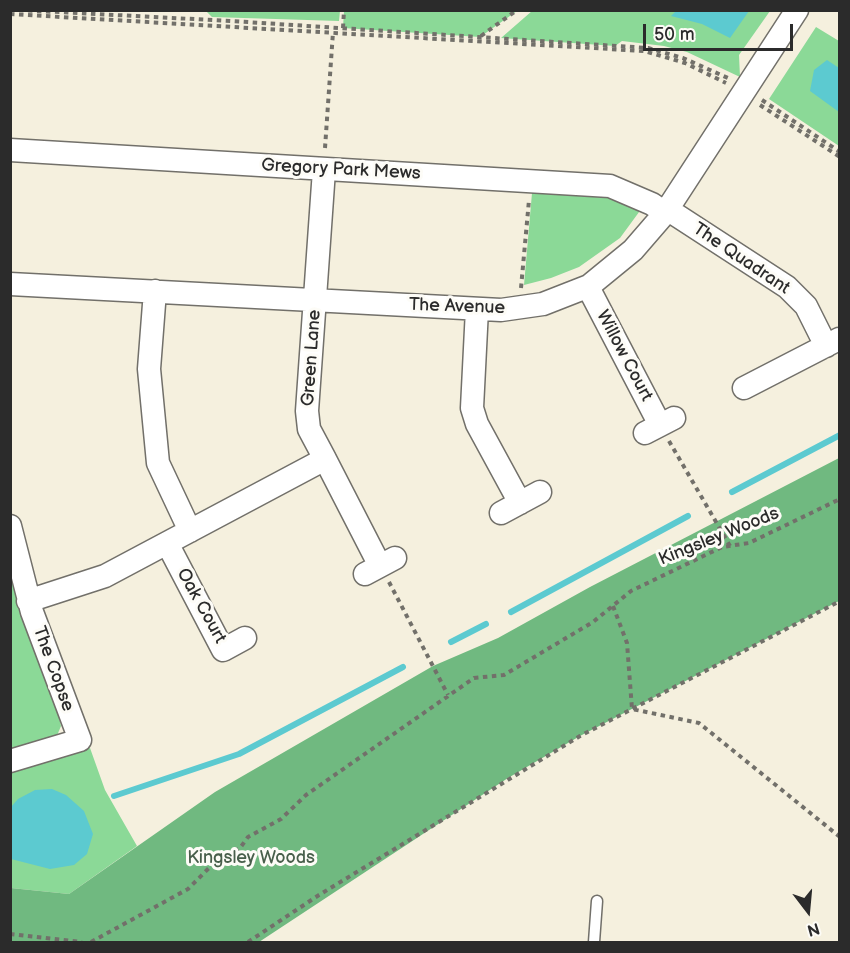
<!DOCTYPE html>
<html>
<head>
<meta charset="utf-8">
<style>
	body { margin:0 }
	#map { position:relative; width:850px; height:953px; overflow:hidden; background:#f5f0de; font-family:"Balsamiq Sans",sans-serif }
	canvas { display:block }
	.frame { position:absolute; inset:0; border:12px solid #2b2b2b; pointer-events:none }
	.north { position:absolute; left:778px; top:881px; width:60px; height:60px; -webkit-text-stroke:4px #fdfcf7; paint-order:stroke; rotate:164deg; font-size:16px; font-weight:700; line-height:24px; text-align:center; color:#2b2b2b }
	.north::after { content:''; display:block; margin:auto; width:21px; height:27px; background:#2b2b2b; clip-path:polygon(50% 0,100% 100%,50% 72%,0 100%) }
	.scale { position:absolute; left:643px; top:24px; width:150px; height:27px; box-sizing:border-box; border:3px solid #2b2b2b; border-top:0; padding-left:8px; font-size:18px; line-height:21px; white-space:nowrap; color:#2b2b2b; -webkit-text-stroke:4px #fdfcf7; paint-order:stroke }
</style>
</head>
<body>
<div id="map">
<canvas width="850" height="953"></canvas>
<div class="frame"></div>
<div class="north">N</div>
<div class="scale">50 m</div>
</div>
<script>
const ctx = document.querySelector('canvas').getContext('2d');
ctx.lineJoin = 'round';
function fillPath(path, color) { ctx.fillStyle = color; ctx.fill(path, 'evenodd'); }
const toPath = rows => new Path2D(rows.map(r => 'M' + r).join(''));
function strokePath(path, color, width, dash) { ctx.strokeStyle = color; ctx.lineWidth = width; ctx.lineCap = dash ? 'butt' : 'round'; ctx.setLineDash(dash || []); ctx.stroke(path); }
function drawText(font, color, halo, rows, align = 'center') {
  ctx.font = font + ' "Balsamiq Sans",sans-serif'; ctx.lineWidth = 6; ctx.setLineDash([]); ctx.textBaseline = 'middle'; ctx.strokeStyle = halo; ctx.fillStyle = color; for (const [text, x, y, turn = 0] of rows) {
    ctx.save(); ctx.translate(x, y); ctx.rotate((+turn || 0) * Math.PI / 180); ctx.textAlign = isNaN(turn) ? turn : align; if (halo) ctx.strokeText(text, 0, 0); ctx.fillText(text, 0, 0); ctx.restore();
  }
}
const green = toPath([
	[206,11,340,10,340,11,339,21,212,17],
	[344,11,344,10,517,11,480,37,343,28],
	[532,11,770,11,739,55,740,77,687,52,664,46,622,41,615,46,501,38],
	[816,27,839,41,839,146,769,99],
	[532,193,612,198,642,208,620,238,579,267,551,278,524,285],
	[10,568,31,643,58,712,61,726,56,738,10,754],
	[90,748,105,790,137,846,69,894,11,888,11,769]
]);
const forest = toPath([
	[839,458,839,601,580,736,508,778,259,942,11,942,11,888,69,894,215,792,433,666,498,638,590,587]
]);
const water = toPath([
	[676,11,676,10,749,11,730,38,702,24,671,16],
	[827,60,839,68,839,112,810,91,814,70],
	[52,789,66,795,84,811,93,834,87,854,74,865,50,869,11,859,11,807,18,799,35,790]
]);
const stream = toPath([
	[732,492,840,435],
	[511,612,688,516],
	[451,642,486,624],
	[114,796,239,754,403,667]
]);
const path = toPath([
	[19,10,231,21,648,48,683,58,728,78],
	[10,14,644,51,685,63,726,83],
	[343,28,344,10],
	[481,36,517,10],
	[762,100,840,152],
	[760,105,840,157],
	[325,148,333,32],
	[521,288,529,200],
	[669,441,730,546],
	[389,582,448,695],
	[613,606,627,643,632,709,699,723,840,837],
	[10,934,82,942],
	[91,942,188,889,217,860,240,848,248,837,281,819,306,795,474,678,504,675,593,622,631,591,722,547,749,543,840,499],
	[248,942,319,895,580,736,840,601]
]);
const lane = toPath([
	[594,942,597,901]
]);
const street = toPath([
	[10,150,610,186,652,204,665,213],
	[667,209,787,287,806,306,826,346],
	[10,284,501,310,543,304,589,286,633,250,665,213,797,10],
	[588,287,660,425],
	[155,291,149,369,158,463,190,531],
	[477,309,472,408,477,424,520,503],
	[744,388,839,339],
	[645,433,674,418],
	[325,459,380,566],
	[501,513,540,492],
	[10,526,32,612,80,740,10,761],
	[167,543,223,650,245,638],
	[365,574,395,558],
	[28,601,105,576,325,459,309,429,307,411,324,170]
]);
const streetNames = [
	["Gregory Park Mews",341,170,3],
	["The Quadrant",741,259,34],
	["The Avenue",457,307,2],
	["Willow Court",624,356,62],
	["Green Lane",312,358,-86],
	["Kingsley Woods",719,537,-22],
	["Oak Court",201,606,61],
	["The Copse",53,669,70]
];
const parkNames = [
	["Kingsley Woods",251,858]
];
fillPath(green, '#8bd997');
fillPath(forest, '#70b980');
fillPath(water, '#5ccad0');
strokePath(stream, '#5ccad0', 6);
strokePath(lane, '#72706a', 13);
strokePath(street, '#72706a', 25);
strokePath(path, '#72706a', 4, [4.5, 4.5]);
strokePath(lane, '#fff', 10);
strokePath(street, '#fff', 22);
drawText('18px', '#2b2b2b', '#fdfcf7', streetNames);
drawText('18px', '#485f4b', '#fdfcf7', parkNames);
</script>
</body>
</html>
